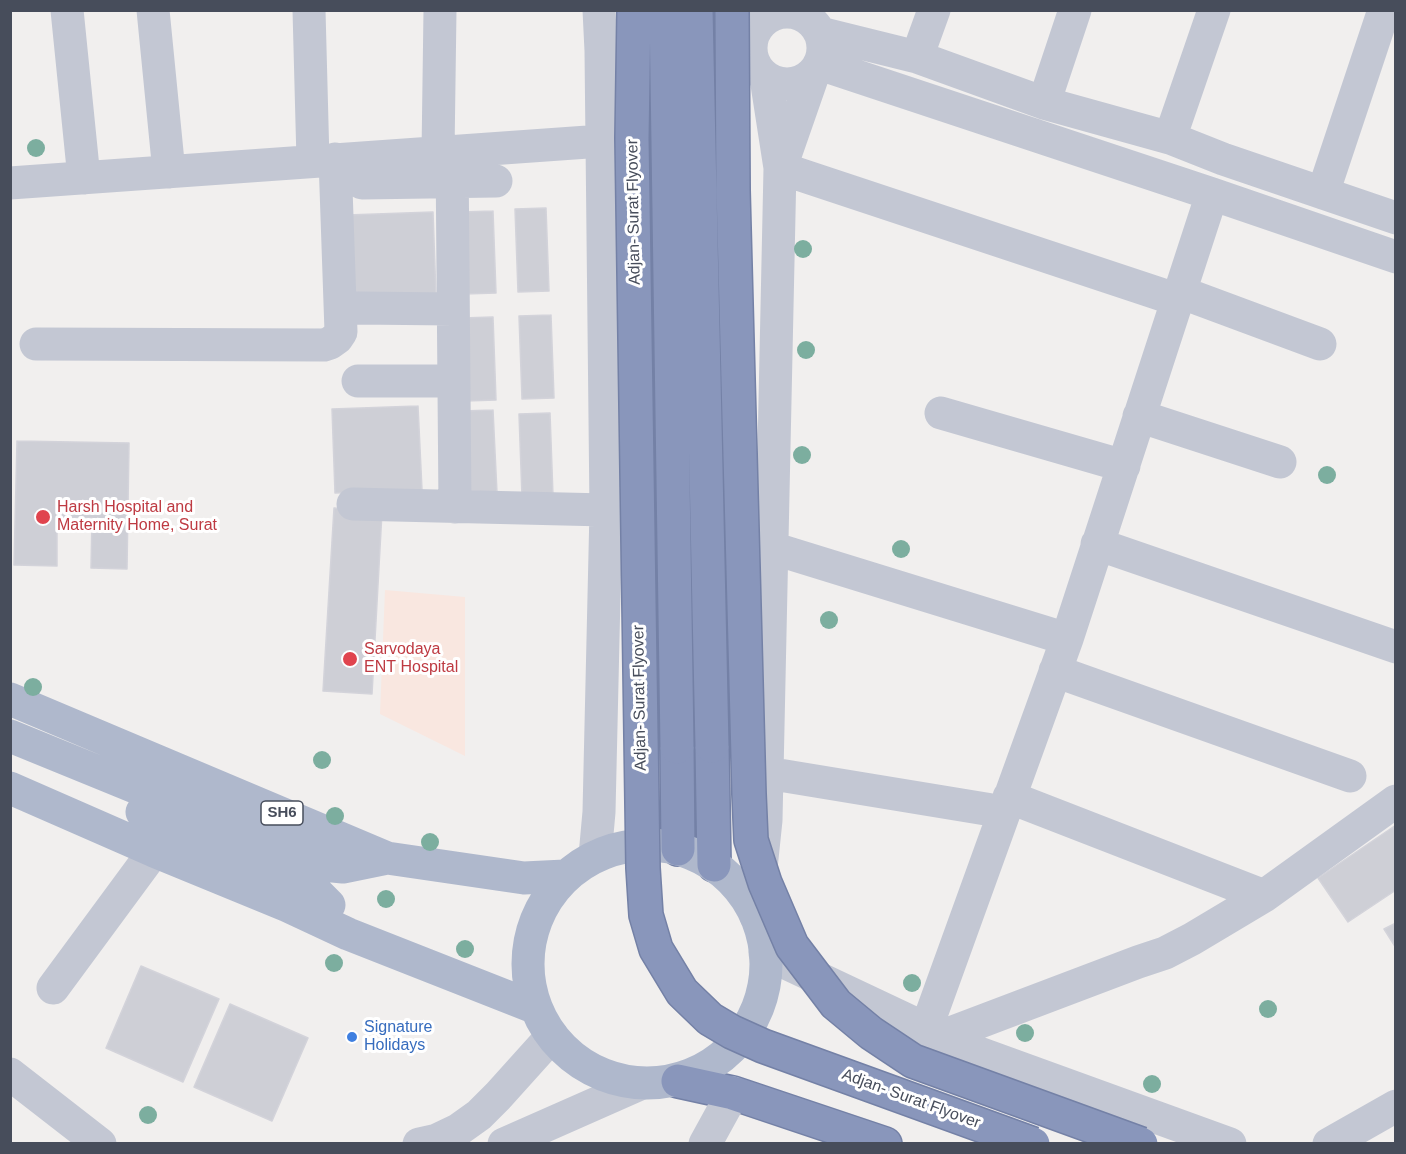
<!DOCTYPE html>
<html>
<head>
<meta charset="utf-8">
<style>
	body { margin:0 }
	#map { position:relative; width:1406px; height:1154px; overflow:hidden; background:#f1efee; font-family:Helvetica,sans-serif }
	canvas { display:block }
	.frame { position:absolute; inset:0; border:12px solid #474d5b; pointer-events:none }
</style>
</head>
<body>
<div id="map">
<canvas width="1406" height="1154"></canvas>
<div class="frame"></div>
</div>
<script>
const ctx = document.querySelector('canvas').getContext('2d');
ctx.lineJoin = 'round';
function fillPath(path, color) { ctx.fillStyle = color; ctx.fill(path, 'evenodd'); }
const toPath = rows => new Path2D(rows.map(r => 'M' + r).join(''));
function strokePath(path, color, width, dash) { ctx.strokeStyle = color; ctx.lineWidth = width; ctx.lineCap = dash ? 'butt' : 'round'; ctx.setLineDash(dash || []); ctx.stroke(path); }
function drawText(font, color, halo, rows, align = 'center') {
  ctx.font = font + ' Helvetica,sans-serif'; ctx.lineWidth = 6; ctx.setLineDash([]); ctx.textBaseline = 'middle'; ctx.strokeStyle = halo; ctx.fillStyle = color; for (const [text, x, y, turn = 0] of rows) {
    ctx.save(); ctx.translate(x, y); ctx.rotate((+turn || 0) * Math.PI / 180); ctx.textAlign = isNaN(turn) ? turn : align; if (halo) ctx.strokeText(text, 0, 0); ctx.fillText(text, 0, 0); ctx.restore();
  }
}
const medical = toPath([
	[385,590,465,597,465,756,380,714]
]);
const building = toPath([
	[546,208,549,291,518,292,515,209,546,208],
	[493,211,496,293,464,294,461,212,493,211],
	[433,212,436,296,350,300,347,215,433,212],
	[551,315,554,398,522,399,519,316,551,315],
	[493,317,496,400,465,401,462,318,493,317],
	[418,406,422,490,335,493,332,409,418,406],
	[493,410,497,493,465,494,462,411,493,410],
	[550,413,553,496,522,497,519,414,550,413],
	[17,441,129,443,127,569,91,568,92,518,57,517,57,566,14,565,17,441],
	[334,508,382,512,372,694,323,691,334,508],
	[1396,825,1396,890,1348,922,1318,878,1396,825],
	[1396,923,1396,948,1384,929,1396,923],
	[141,966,219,999,183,1082,106,1048,141,966],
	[230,1004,308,1038,272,1121,194,1087,230,1004]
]);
const minor = toPath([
	[67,10,84,178],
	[153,10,169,172],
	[309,10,313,161],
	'751 48a36 36 0 1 1 72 0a36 36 0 1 1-72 0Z',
	[820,33,917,57,1044,103,1170,138,1223,159,1396,218],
	[917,57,934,10],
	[820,64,1212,194,1396,257],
	[1044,103,1075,10],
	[1170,138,1214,10],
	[452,152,455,507],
	[438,153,440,10],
	[782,164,813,75],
	[780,168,1178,300],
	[10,183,602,141],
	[362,183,496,181],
	[1323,193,1384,10],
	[1180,292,1320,344],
	[357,308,453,309],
	[36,344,324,345,330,343,337,338,341,332,335,159],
	[358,381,453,381],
	[941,413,1124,466],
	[1139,416,1280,462],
	[353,504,606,510],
	[1097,544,1396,647],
	[772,548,1067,639],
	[1055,671,1350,776],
	[767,773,1004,812],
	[1009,797,1264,896],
	[595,856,599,812,606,510,601,51,599,10],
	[756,916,766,820,780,168,766,78],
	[765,953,926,1029,946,1041,1230,1144],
	[53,988,154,851],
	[926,1029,1067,639,1212,194],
	[940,1037,1138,962,1165,953,1192,939,1264,896,1396,801],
	[10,1074,100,1144],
	[419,1144,437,1140,458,1130,479,1115,498,1096,552,1036],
	[504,1144,640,1084],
	[705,1144,733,1093],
	[1329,1144,1396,1106]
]);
const major = toPath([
	[10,699,387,858,524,878,565,876],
	[10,736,304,856,323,865,343,867,387,858],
	[10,788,154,851,288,906,348,934,536,1008],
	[142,812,318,894,329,905],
	'528 964a119 119 0 1 1 238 0a119 119 0 1 1-238 0Z'
]);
const highway = toPath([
	[712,746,714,865],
	[677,747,678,849],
	[678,1081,733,1093,885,1144]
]);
const highwayBridge = toPath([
	[634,10,632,138,643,868,646,915,656,949,682,992,710,1019,732,1032,763,1046,1033,1144],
	[666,10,677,747],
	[696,10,712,746],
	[732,10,733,190,749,794,751,840,765,883,792,946,836,1004,871,1033,913,1061,1141,1144]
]);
const trees = [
	[36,148],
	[803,249],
	[806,350],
	[802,455],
	[1327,475],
	[901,549],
	[829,620],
	[33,687],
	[322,760],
	[335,816],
	[430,842],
	[386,899],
	[465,949],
	[334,963],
	[912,983],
	[1268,1009],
	[1025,1033],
	[1152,1084],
	[148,1115]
];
const markers = [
	[43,517,8,"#e0444e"],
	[350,659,8,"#e0444e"],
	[352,1037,6,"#3f7fe0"]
];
const shields = [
	[282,813,42]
];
const shieldNames = [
	["SH6",282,813]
];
const streetNames = [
	["Adjan- Surat Flyover",634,212,-91],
	["Adjan- Surat Flyover",640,698,-91],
	["Adjan- Surat Flyover",911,1099,20]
];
const healthNames = [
	["Harsh Hospital and",57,508],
	["Maternity Home, Surat",57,526],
	["Sarvodaya",364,650],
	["ENT Hospital",364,668]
];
const shopNames = [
	["Signature",364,1028],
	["Holidays",364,1046]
];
fillPath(medical, '#f9e7e0');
fillPath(building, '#cecfd6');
strokePath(building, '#d3d3da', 1.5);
strokePath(highway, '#7481a6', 36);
strokePath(minor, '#c3c7d3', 33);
strokePath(major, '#afb8cc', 33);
strokePath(highway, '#8996bb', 33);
strokePath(highwayBridge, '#7481a6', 36, []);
strokePath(highwayBridge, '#8996bb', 33);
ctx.fillStyle = '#7cae9f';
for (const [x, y] of trees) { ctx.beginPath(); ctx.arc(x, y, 9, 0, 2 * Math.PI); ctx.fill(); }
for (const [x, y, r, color] of markers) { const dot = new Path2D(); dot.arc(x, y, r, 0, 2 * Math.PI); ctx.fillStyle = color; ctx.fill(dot); strokePath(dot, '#fff', 2); }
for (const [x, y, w] of shields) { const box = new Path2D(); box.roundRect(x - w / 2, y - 12, w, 24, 4.5); ctx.fillStyle = '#fff'; ctx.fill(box); strokePath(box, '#474d5b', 1.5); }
drawText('bold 15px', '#474d5b', null, shieldNames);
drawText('16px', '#474d5b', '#fff', streetNames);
drawText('16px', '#be3a42', '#fff', healthNames, 'left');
drawText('16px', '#366cbe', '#fff', shopNames, 'left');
</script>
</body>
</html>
